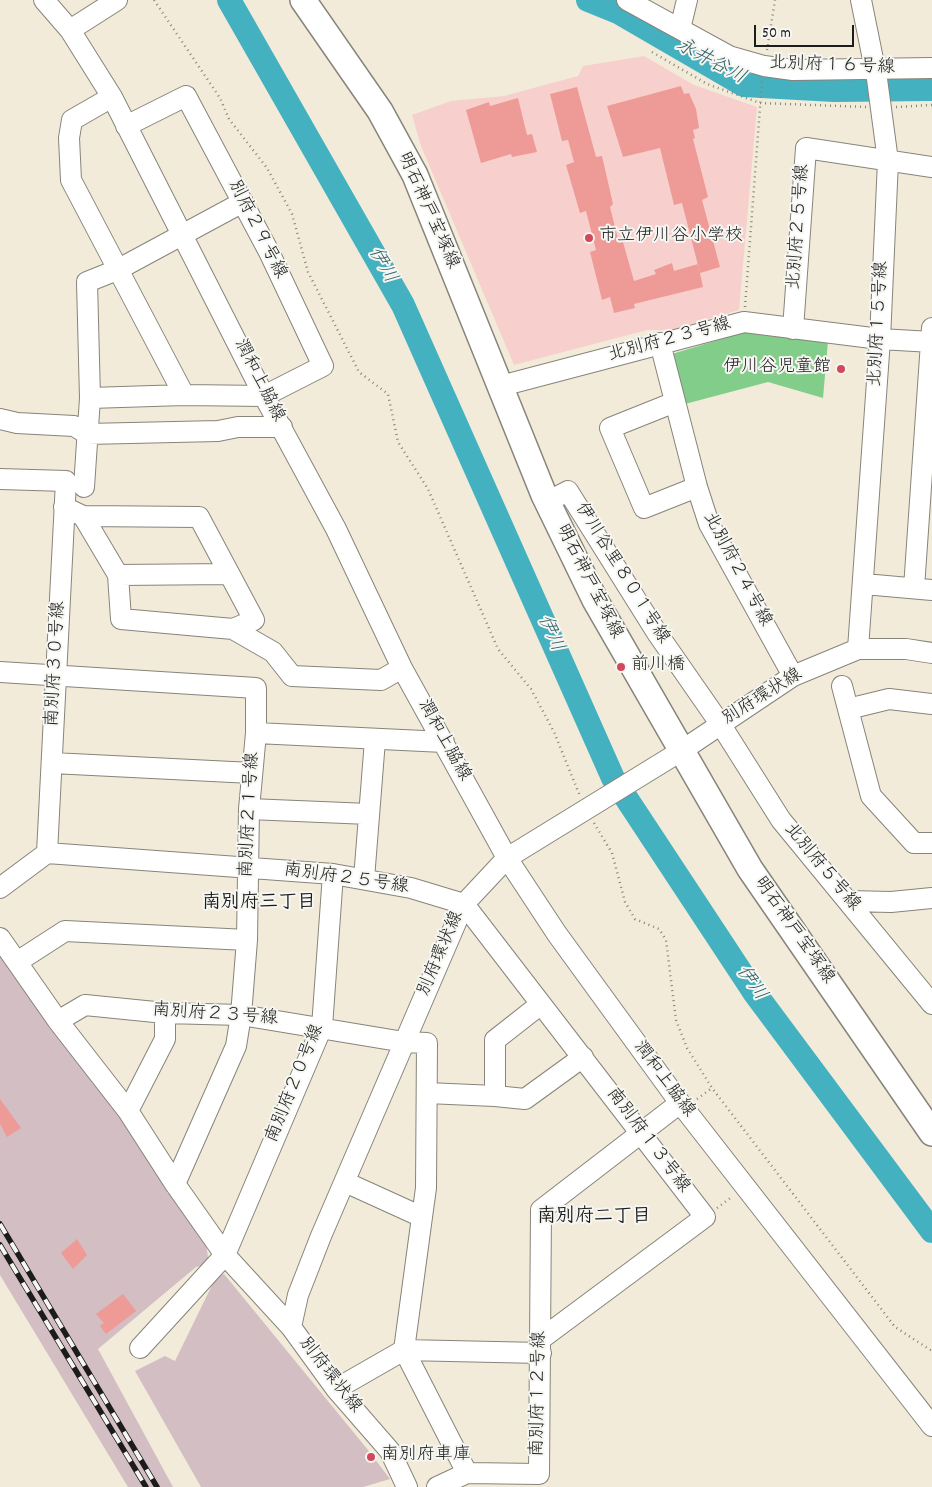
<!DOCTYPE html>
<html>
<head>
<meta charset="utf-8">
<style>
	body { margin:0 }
	#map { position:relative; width:932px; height:1487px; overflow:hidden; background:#f2ebd9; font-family:Dekko,sans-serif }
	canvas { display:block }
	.scale { position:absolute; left:754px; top:25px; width:100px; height:22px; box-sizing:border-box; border:2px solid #1c1c1c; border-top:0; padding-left:6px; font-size:15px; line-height:18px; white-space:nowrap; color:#1c1c1c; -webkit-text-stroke:4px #f6f6f2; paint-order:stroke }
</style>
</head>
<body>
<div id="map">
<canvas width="932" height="1487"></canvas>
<div class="scale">50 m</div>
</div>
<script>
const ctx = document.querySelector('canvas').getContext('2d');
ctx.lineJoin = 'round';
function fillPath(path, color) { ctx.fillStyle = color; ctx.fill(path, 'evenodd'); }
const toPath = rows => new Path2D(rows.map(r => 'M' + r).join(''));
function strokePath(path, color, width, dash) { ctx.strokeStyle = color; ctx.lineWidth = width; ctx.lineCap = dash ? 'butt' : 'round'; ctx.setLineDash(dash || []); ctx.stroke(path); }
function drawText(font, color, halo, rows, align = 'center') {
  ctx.font = font + ' Dekko,"Klee One",sans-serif'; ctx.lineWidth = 4; ctx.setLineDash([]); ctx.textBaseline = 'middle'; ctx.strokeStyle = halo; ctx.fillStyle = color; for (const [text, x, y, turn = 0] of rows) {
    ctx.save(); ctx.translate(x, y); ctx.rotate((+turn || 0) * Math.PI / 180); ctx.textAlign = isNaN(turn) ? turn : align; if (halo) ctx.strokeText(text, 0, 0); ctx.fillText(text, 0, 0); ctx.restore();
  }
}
const built = toPath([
	[644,56,694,85,757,107,739,310,671,330,647,330,514,365,421,146,412,115,451,101,504,96,578,76,583,66]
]);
const industrial = toPath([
	[0,950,205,1237,209,1264,196,1267,98,1349,173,1487,128,1487,0,1275],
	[224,1274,368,1450,390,1479,363,1487,201,1487,135,1371,165,1356,175,1361,216,1277]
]);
const green = toPath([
	[748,331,828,341,823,398,768,382,685,404,672,354]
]);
const river = toPath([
	[229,0,403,305,613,778,754,992,932,1231],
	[588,0,620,13,744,85,834,90,932,89]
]);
const building = toPath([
	[681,86,684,94,689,93,696,109,699,128,693,130,695,138,693,139,708,197,702,200,720,267,700,273,682,203,674,205,660,148,623,157,607,106],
	[577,87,596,157,602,156,613,204,610,207,619,243,623,242,634,281,656,274,654,270,672,263,674,271,698,264,703,287,634,304,635,308,614,313,610,297,602,300,590,252,596,250,586,211,580,213,566,165,574,162,568,140,562,141,550,94],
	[518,98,527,135,532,134,537,152,512,157,511,154,481,163,466,110,489,102,490,106],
	[0,1099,21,1128,7,1137,0,1124],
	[77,1239,87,1255,73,1269,61,1253],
	[123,1294,136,1311,106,1334,100,1326,104,1323,96,1314]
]);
const path = toPath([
	[154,0,220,98,229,119,267,168,292,214,308,272,359,372,388,394,398,442,428,489,498,649,531,689,554,732,580,796],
	[767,50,775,0],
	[652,52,707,84,760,103,866,107],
	[896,107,932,105],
	[745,307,762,81],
	[594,823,612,853,625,902,635,919,659,929,666,940,676,1020,687,1048,712,1088,895,1327,932,1351],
	[697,1099,712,1088],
	[717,1208,733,1196]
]);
const minor = toPath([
	[44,0,70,30,112,97,264,396,336,529,402,668,507,858,557,934,680,1103,932,1426],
	[627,0,729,56,764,66,793,70,932,68],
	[680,29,687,0],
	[70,30,117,0],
	[112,97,72,120,69,138,71,180,184,395],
	[793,329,806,148,932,167],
	[660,343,697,487,709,524,793,676],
	[501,386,744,322,880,339,932,342],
	[90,398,184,395,264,396,323,366,269,252,186,96,126,126],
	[675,402,610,428,644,508,697,487],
	[0,419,17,423,74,426,87,434,218,431,238,427,282,427],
	[0,479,66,481,47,853,0,888],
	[84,487,90,398,87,282,117,270,243,202],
	[547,502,568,491,657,633,721,725,781,820,932,1004],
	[64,507,83,516,118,575,121,619,233,629,273,652,292,676,381,680,402,668],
	[83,516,199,517,254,620,233,629],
	[118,575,229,574],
	[864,584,932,590],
	[914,588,932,328],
	[858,649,880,339,888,161,877,79,861,0],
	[0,672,256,688,256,733,249,809,247,940,241,1015,236,1046,175,1184],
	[842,686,848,709],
	[932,704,889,699,848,709,871,796,914,843,932,843],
	[256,733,444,742],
	[52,763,252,773],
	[249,809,369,814],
	[47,853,333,874,411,888,464,904,705,1217,541,1339],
	[364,879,375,740],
	[849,901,891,902,932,898],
	[0,938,58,1021,128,1111,175,1184,225,1255,291,1327],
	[17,962,65,931,247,940],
	[541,1004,495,1040,495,1096,525,1099,583,1057],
	[58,1021,85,1005,165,1013,241,1015,404,1042,427,1043,426,1188,422,1217],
	[427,1093,495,1096],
	[128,1111,165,1039,165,1013],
	[345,1182,422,1217,404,1350,467,1473,539,1474,541,1210,680,1103],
	[140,1348,225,1255,322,1027,333,874],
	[336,1389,404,1350,541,1353],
	[407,1487,390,1451,336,1389,291,1327,298,1295,321,1236,464,904,507,858,681,751,793,676,858,649,906,649,932,653],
	[437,1487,467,1473]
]);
const major = toPath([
	[303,0,380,111,415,175,544,495,595,600,750,869,932,1133]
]);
const rail = toPath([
	[0,1224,157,1487],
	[0,1245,146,1487]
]);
const markers = [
	[589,238,5,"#d1495b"],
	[841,369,5,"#d1495b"],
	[621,667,5,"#d1495b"],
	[371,1457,5,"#d1495b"]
];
const streetNames = [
	["北別府１６号線",832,67,2],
	["明石神戸宝塚線",427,211,66],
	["北別府２５号線",800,227,-86],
	["別府２９号線",256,230,63],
	["北別府１５号線",880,324,-87],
	["北別府２３号線",670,341,-15],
	["潤和上脇線",258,381,63],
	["北別府２４号線",736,570,62],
	["伊川谷里８０１号線",621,574,58],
	["明石神戸宝塚線",588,582,63],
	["南別府３０号線",57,664,-87],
	["別府環状線",763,698,-32],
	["潤和上脇線",443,741,61],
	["南別府２１号線",251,815,-87],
	["北別府５号線",821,868,50],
	["南別府２５号線",346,880,8],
	["明石神戸宝塚線",793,931,55],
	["別府環状線",442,954,-67],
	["南別府２３号線",215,1016,4],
	["潤和上脇線",663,1080,53],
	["南別府２０号線",296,1084,-68],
	["南別府１３号線",647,1141,53],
	["別府環状線",329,1376,52],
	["南別府１２号線",540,1394,-89]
];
const poiNames = [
	["市立伊川谷小学校",599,238],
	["伊川谷児童館",831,369,"right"],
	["前川橋",631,667],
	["南別府車庫",381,1457]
];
const waterNames = [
	["永井谷川",710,63,28],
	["伊川",381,266,60],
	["伊川",549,634,66],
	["伊川",750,984,55]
];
const neighbourhoodNames = [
	["南別府三丁目",259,904],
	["南別府二丁目",594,1218]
];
fillPath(built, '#f7d0cd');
fillPath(industrial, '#d2bec3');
fillPath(green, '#82cd8a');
strokePath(river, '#44b1c1', 24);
fillPath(building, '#ee9a97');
strokePath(minor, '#87847a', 22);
strokePath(major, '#87847a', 28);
strokePath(path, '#87847a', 2.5, [1, 4]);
strokePath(minor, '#fff', 20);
strokePath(major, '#fff', 25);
strokePath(rail, '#1c1c1c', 5.5);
strokePath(rail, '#f6f6f2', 4, [11]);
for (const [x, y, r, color] of markers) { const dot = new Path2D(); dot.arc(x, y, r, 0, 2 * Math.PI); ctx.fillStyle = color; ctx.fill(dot); strokePath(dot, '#f6f6f2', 2); }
drawText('18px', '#1c1c1c', '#f6f6f2', streetNames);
drawText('18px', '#1c1c1c', '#f6f6f2', poiNames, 'left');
drawText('italic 19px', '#2e5f66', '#f6f6f2', waterNames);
drawText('bold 19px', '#1c1c1c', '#f6f6f2', neighbourhoodNames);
</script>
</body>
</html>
